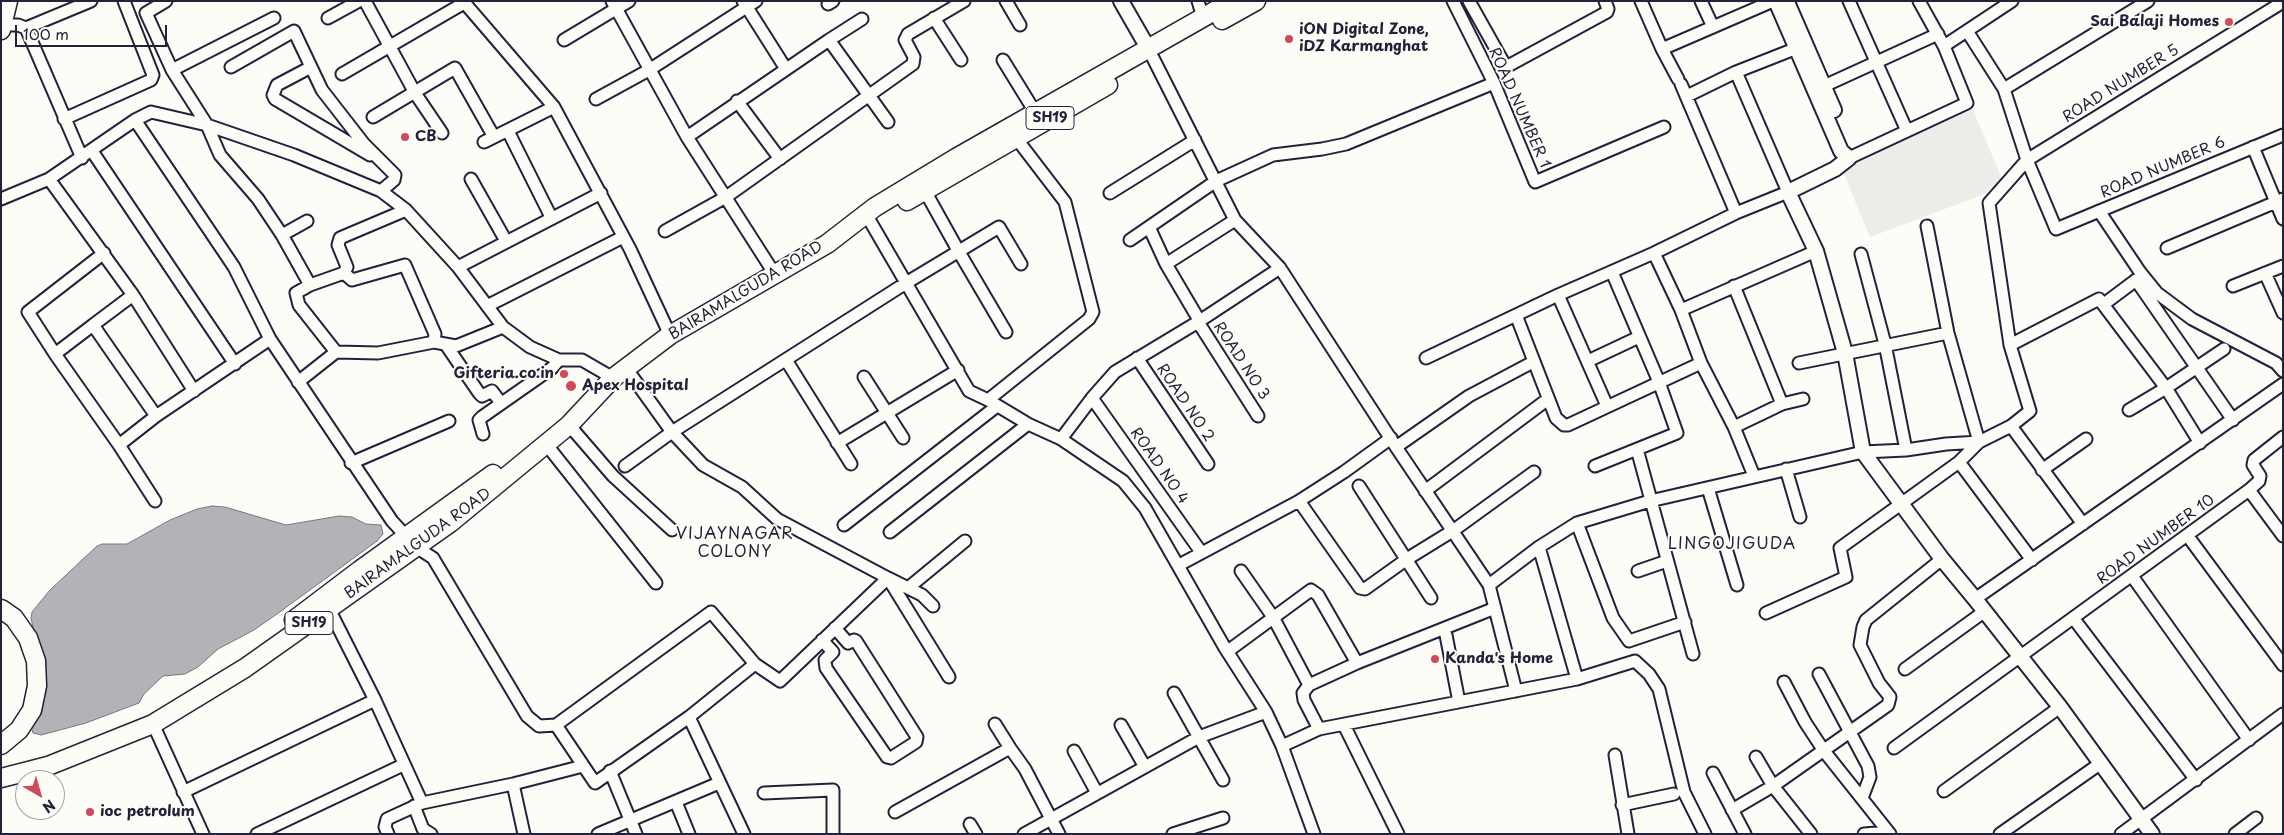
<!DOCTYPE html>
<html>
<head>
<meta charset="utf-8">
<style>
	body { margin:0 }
	#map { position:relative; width:2284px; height:835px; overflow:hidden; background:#fdfcf7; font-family:"Playpen Sans",sans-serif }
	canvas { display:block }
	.frame { position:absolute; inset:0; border:2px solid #22223b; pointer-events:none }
	.north { position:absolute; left:15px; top:770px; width:50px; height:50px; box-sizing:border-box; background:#fdfcf7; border:1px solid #a5a5ac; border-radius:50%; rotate:142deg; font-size:14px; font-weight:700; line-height:20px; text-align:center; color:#22223b }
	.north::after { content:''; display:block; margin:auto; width:18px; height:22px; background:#d1495b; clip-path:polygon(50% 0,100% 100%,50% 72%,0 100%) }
	.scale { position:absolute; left:15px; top:25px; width:152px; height:22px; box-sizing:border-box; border:2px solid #22223b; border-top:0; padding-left:6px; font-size:15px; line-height:18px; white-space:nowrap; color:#22223b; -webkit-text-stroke:4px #fdfcf7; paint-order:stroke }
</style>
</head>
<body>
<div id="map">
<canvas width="2284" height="835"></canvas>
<div class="frame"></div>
<div class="north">N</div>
<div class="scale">100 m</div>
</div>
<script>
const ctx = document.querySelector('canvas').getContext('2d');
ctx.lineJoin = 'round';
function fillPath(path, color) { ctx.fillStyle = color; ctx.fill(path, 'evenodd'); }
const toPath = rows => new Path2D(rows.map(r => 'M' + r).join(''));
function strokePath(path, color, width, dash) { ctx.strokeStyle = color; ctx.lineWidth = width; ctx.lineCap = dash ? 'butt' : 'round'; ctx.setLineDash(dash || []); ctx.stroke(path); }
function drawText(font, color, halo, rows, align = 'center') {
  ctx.font = font + ' "Playpen Sans",sans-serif'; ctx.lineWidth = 4; ctx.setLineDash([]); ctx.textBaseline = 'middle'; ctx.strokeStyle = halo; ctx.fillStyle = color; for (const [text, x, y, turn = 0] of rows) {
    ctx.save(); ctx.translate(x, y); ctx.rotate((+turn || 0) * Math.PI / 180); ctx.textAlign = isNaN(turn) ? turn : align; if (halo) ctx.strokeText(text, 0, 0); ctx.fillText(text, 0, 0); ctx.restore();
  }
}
const built = toPath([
	[1965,110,1973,110,2003,181,1982,195,1870,237,1843,172,1850,160]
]);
const water = toPath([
	[212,506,225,507,286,525,339,516,352,517,366,524,381,525,383,534,377,541,277,614,254,630,218,649,198,667,185,674,163,676,144,694,139,703,86,723,41,735,33,733,30,724,34,632,31,618,32,612,50,590,97,546,102,544,127,544,170,520,197,509,212,506]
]);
const minor = toPath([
	[166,1,146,13,172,70,207,125,294,155,381,191,406,210,458,267,503,327,530,347,559,360,582,360,613,378],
	[365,1,415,93,442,133],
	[463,1,554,107,630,249,670,335],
	[612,1,687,137,774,273],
	[743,1,786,69],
	[1006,1,1020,25],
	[1198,1,1203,18],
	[1453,1,1494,83,1535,182,1664,127],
	[1469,1,1506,67,1607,12,1608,9,1605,1],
	[1641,1,1662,49,1678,79],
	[1701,1,1713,27],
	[1849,1,1907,131],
	[828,4,833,1],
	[328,18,359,1],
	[934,18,961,60],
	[862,19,829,40,888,122],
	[2,25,18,25,26,28],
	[1967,31,2004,89,2027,160,2056,229,2283,135],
	[564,40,629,1],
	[1944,46,2012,1],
	[1662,49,1773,1],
	[1153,58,1235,220,1280,268,1396,447,1489,585],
	[1003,60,1035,112],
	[231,67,294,31,322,90,364,144,395,175,394,180,381,191],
	[311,67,277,85,273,95,275,99,370,155],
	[172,70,274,18],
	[342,74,464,3],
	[1681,84,1736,213],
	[1824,86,1938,34],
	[2004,89,2148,1],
	[1687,96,1736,72,1797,48],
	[596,99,649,70,756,1],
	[737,101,780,159],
	[373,117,455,68,494,137],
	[64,119,151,80,153,75,124,1],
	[135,120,234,267,270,339],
	[508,131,551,217],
	[687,137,829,40],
	[484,142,554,107],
	[2253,147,2283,219],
	[92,151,235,364],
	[82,158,26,28,91,1],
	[1849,158,1967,103,1944,46,1919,1],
	[49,179,133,295,194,391],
	[471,179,506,241],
	[925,191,959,252,1006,332],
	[1110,193,1195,140],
	[1,199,49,179,135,120,151,112,207,125,220,155,258,199,282,235,310,285],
	[2099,211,2140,272,2157,293,2192,319,2276,363,2283,371],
	[870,221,969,391,988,400,1028,424,1061,439,1123,481,1145,508,1225,648,1266,712,1282,746,1314,834],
	[1149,227,1166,264,1199,320],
	[665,231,726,197,913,64,914,57,905,40,908,34,964,1],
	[282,235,307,221],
	[1130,240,1216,181,1273,155,1322,149,1346,144,1494,83],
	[2167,248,2283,199],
	[1654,253,1681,310,1701,363,1734,427,1754,476],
	[1861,254,1885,344,1906,450],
	[1166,264,1235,220],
	[458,267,601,193],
	[344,273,352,280,405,265,435,334,434,342],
	[2265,273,2283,313],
	[1734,286,1782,404],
	[2233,286,2283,266],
	[133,295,93,325,156,416],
	[1558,295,1607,406],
	[2104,304,2136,280,2233,420],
	[487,306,623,237],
	[1681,310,1816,251],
	[1516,315,1556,418,1564,425,1568,425,1701,363],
	[1198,322,1258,416],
	[93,325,55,354,119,445],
	[446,345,479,393,482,396,492,391,501,403],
	[2010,345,2099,299,2166,388,2200,443],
	[336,352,299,305,296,293,310,285,344,273,347,267,338,245,340,238,406,210],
	[55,354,28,312,104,253],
	[1137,358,1208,464],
	[1426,358,1558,295,1654,253,1736,213,1788,192,1736,72],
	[786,360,851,464],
	[1588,361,1639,337],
	[1799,363,1948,333],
	[864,377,903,438],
	[298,382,336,352,378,353,434,342,456,346,503,327],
	[1092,398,1201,552],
	[988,400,1089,319,1093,312,1065,202,1016,138],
	[2129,410,2166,388,2224,349],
	[569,425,613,476,672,530],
	[2011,426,2083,524],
	[1734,427,1782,404,1803,399],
	[483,434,479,420,482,417,552,368,559,360],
	[1061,439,1092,398,1115,372,1198,322,1280,268],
	[837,443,958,370],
	[546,444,656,583],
	[1396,447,1469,396,1533,362],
	[1637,449,1693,654],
	[1959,462,2032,560],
	[351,463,449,421],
	[625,466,672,432,626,368],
	[1595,466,1677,433,1659,382,1612,272],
	[1786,469,1800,517],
	[2042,470,2086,439],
	[1359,486,1431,598],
	[1708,488,1737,585],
	[2249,490,2283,536],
	[1425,491,1548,399],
	[155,501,119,445,156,416,270,339,392,521,416,547,433,558,527,716,539,726,556,725,711,612,755,664,780,681,888,578,922,595,933,606],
	[1299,501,1360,588,1365,589,1407,559,1454,530,1534,472],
	[1577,523,1613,618,1629,641,1685,622],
	[844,525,997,406],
	[890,532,1028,424],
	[2187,535,2283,665],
	[1539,547,1577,679],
	[1179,565,1299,501,1344,472,1391,438],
	[1241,571,1273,617,1309,685],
	[1638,571,1667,561],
	[2132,576,2249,740],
	[908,588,965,541],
	[1975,599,2283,384],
	[329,609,375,700,422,803,513,784,583,766],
	[1766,613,1846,577,1840,548,1959,462,1979,442,2011,426,2030,411,2010,345,1989,203,2027,160,2283,2],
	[2074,619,2196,780],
	[1446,635,1459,702],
	[822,640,833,652,825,660,826,668,887,757,891,758,916,742,917,737,856,641,854,640,848,643,835,628],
	[1228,651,1311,590,1318,595,1357,663],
	[1905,669,1985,611],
	[1819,674,1868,766,1870,777,1862,798],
	[949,677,888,578,777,519,742,487,703,465,672,432,906,283,999,227,1021,264],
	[1784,682,1805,722,1824,751,1890,834],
	[1516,691,1489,585,1539,547,1577,523,1650,501,1863,452,1906,450,1946,444,1979,442,1948,333,1927,226],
	[1174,693,1223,780],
	[689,717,744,834],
	[153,724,203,834],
	[995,724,1010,748],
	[556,725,595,783,689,717,755,664],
	[1121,725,1145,767],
	[1344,725,1398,834],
	[1319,729,1304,700,1303,693,1309,685,1357,663,1495,608],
	[1282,746,1319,729,1577,679,1635,661,1649,674,1659,689,1684,792,1705,834],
	[1894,748,2249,490,2259,481,2260,476,2253,465,2254,460,2283,437],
	[1074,751,1097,793],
	[1615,755,1628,834],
	[1756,757,1773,786,1811,834],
	[610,771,636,834],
	[1713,773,1745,834],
	[513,784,524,834],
	[1944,791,2060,707],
	[183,792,375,700],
	[764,793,833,790,833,834],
	[676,802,689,834],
	[1622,805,1674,794],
	[414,806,423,829,431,834],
	[1732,810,1773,786,1888,705,1890,697,1879,683,1860,645,1863,627,1866,620,1942,559],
	[895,812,1010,748,1025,769,1059,834],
	[970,824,976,834],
	[257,834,403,765],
	[388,834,385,827,387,819,422,803],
	[598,834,719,783],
	[1024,834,1199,737,1266,712],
	[1173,834,1223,818],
	[1864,834,1888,832],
	[2000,834,2101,763],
	[2121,834,2283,714],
	[2235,834,2256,818]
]);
const tertiary = toPath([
	[1121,1,1148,48],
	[1776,1,1841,151,1849,158],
	[1787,2,1834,110],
	[1849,158,1835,169,1788,192,1816,251,1845,353,1863,452,1942,559,1975,599,2060,707,2152,834]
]);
const primary = toPath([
	[1222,20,1256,1],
	[1,30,8,1],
	[907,201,1108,85],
	[294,620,360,570,493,474],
	[1,778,48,766,153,724,245,668,450,523,569,425,613,378,670,335,827,244,875,207,956,158,1232,1]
]);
const trunk = toPath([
	[1,609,14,618,28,638,36,661,37,686,32,710,19,730,1,745]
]);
const markers = [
	[2229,22,5,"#d1495b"],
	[1289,39,5,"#d1495b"],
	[405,137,5,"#d1495b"],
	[564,374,5,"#d1495b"],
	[571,386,6,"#d1495b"],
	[1435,659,5,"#d1495b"],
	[90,812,5,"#d1495b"]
];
const shields = [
	[1050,118,48],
	[309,623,48]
];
const shieldNames = [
	["SH19",1050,118],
	["SH19",309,623]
];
const poiNames = [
	["Sai Balaji Homes",2219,22,"right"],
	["iON Digital Zone,",1299,30],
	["iDZ Karmanghat",1299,47],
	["CB",415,137],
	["Gifteria.co.in",554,374,"right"],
	["Apex Hospital",582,386],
	["Kanda's Home",1445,659],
	["ioc petrolum",100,812]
];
const streetNames = [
	["ROAD NUMBER 5",2121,84,-32],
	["ROAD NUMBER 1",1519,108,66],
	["ROAD NUMBER 6",2163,168,-23],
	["BAIRAMALGUDA ROAD",746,291,-31],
	["ROAD NO 3",1241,361,57],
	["ROAD NO 2",1185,403,56],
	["ROAD NO 4",1159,466,55],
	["ROAD NUMBER 10",2156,540,-36],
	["BAIRAMALGUDA ROAD",418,544,-36]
];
const neighbourhoodNames = [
	["VIJAYNAGAR",735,535],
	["COLONY",735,553],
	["LINGOJIGUDA",1732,545]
];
fillPath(built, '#ecece9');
fillPath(water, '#b2b2b7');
strokePath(water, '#787885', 1);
strokePath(minor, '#22223b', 15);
strokePath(tertiary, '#22223b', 18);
strokePath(primary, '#22223b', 21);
strokePath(trunk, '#22223b', 21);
strokePath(minor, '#fdfcf7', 11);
strokePath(tertiary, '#fdfcf7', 14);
strokePath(primary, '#fdfcf7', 18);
strokePath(trunk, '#fdfcf7', 18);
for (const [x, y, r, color] of markers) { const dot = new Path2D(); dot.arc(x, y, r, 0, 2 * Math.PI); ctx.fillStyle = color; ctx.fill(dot); strokePath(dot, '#fdfcf7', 2); }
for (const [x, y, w] of shields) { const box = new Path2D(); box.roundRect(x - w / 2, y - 11.5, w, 23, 4); ctx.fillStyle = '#fdfcf7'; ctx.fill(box); strokePath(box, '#22223b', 1); }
drawText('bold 14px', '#22223b', null, shieldNames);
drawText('bold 15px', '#22223b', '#fdfcf7', poiNames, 'left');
drawText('15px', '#22223b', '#fdfcf7', streetNames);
ctx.letterSpacing = '1px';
drawText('16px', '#22223b', '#fdfcf7', neighbourhoodNames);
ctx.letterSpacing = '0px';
</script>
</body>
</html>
